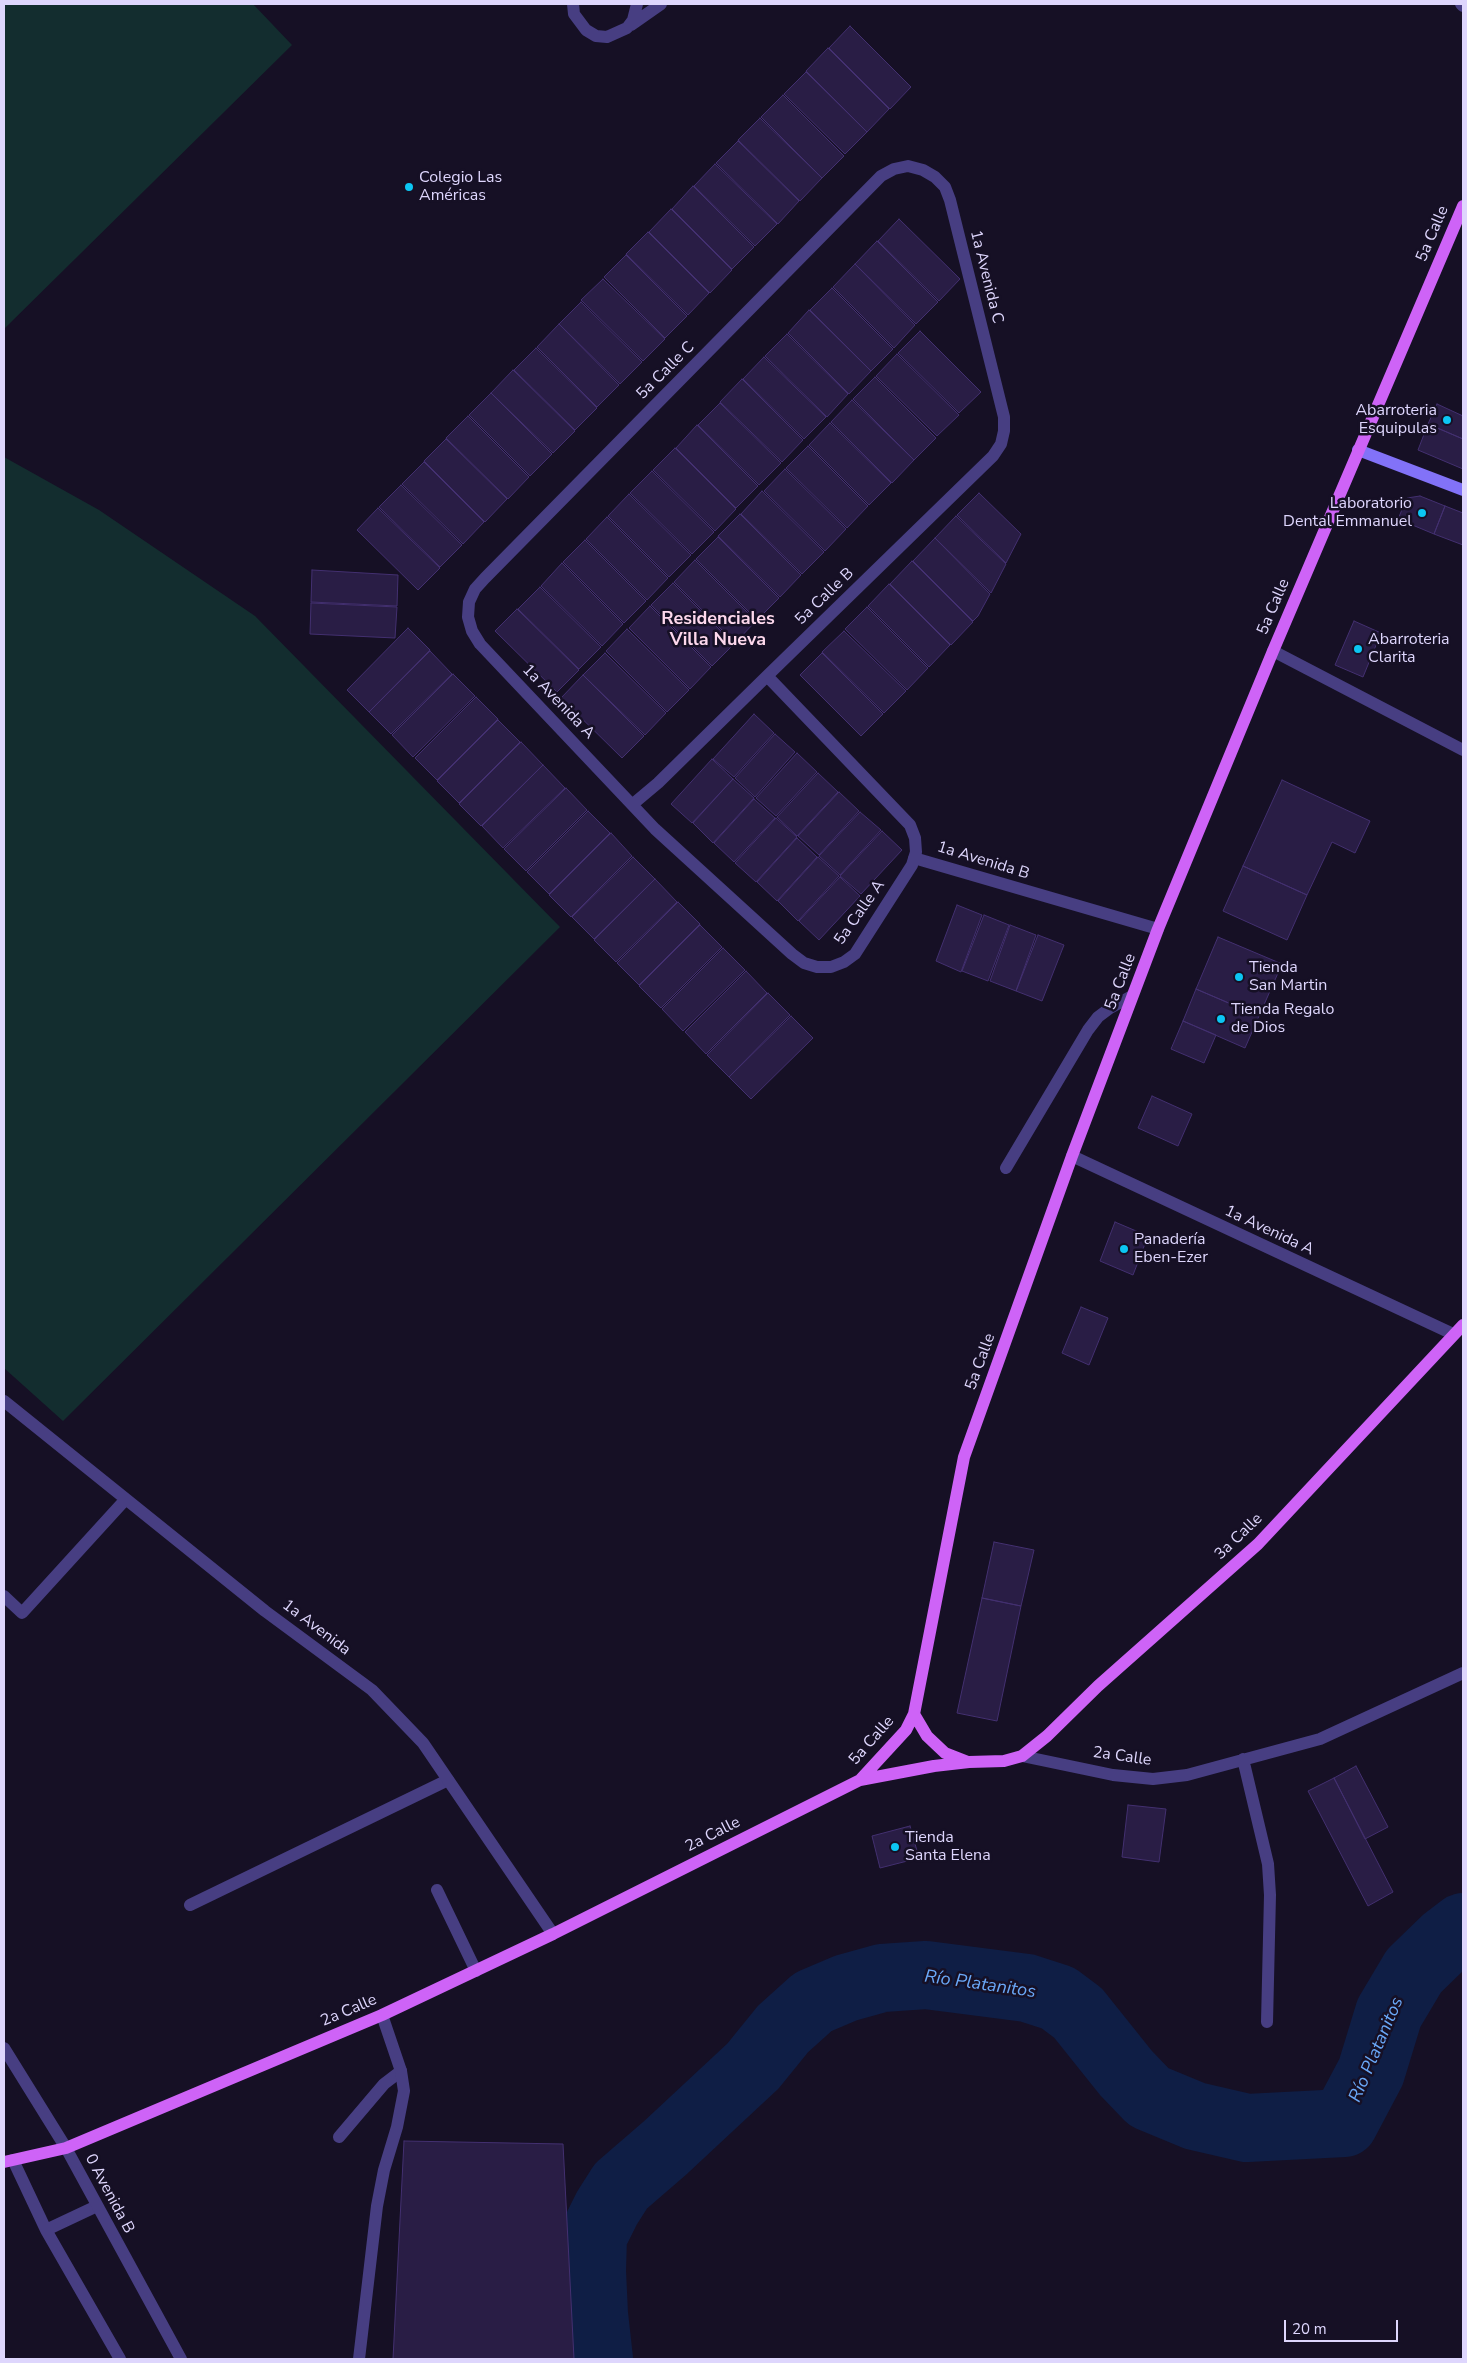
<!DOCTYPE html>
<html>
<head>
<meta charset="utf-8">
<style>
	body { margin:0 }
	#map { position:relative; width:1467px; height:2363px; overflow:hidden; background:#161025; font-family:"Nunito Sans",sans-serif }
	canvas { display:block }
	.frame { position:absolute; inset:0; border:5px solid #ded6fd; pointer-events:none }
	.scale { position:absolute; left:1284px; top:2320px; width:114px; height:22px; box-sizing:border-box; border:2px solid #ded6fd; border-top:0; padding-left:6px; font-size:15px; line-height:18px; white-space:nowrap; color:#ded6fd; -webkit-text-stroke:4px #161025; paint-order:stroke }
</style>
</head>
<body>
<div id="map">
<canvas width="1467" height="2363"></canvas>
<div class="frame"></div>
<div class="scale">20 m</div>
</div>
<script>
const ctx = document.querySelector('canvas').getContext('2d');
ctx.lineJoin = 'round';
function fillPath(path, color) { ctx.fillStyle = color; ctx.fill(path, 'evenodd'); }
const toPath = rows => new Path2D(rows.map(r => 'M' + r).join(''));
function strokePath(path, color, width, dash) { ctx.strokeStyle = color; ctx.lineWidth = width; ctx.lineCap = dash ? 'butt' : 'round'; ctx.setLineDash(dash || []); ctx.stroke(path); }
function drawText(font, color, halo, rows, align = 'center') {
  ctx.font = font + ' "Nunito Sans",sans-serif'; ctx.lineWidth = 5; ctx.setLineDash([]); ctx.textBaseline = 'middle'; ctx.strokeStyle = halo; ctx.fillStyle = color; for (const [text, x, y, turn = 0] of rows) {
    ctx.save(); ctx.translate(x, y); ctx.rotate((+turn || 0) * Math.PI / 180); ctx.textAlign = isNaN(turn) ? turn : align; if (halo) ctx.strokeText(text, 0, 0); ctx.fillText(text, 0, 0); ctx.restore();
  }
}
const green = toPath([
	[4,4,253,4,292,45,4,329],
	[4,457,99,510,255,616,560,927,63,1421,4,1368]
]);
const river = toPath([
	[599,2359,594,2314,592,2271,593,2236,607,2208,621,2186,665,2148,753,2066,783,2029,813,2002,846,1988,882,1978,926,1975,1027,1988,1058,1998,1078,2013,1126,2073,1149,2097,1195,2116,1247,2128,1344,2123,1371,2072,1389,2013,1414,1971,1446,1940,1463,1927]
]);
const building = toPath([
	[850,26,911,87,890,109,829,48,850,26],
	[828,48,889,109,867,132,806,71,828,48],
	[806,72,867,132,845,154,784,94,806,72],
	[783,95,844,156,822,178,761,117,783,95],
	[760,118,822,178,800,201,738,140,760,118],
	[738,141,799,201,778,224,716,163,738,141],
	[715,164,777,224,755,246,694,186,715,164],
	[693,186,754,247,732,269,672,209,693,186],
	[671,209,732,270,710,293,649,232,671,209],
	[899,219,960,279,939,301,878,241,899,219],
	[648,232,709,293,688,315,626,254,648,232],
	[877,241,938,302,916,324,855,264,877,241],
	[626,255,687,316,665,338,604,277,626,255],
	[855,264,915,325,894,348,833,287,855,264],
	[603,279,665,339,643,361,581,300,603,279],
	[832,288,893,349,871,371,810,310,832,288],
	[581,302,642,362,620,384,559,324,581,302],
	[809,310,871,371,849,394,788,333,809,310],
	[559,324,619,385,597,407,537,347,559,324],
	[920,331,981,392,959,413,898,353,920,331],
	[787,334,848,394,827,417,765,356,787,334],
	[536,348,597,408,575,430,514,370,536,348],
	[897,354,959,415,937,436,876,376,897,354],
	[764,357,826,417,804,439,743,379,764,357],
	[513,370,575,431,553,453,491,393,513,370],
	[875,377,936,438,914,460,853,399,875,377],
	[742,379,803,440,782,462,720,402,742,379],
	[491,393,552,454,530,476,469,415,491,393],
	[852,400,914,460,892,483,831,422,852,400],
	[720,403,781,463,759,485,698,425,720,403],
	[1437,404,1463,416,1463,439,1428,424,1437,404],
	[468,416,529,477,508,499,446,438,468,416],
	[830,423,891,483,869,505,809,445,830,423],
	[1428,424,1463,439,1463,469,1418,450,1428,424],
	[697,425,758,486,736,508,676,448,697,425],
	[446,439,507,499,485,522,424,461,446,439],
	[808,446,868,506,847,528,786,468,808,446],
	[675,448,736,509,715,531,653,470,675,448],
	[424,462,484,522,463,544,402,484,424,462],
	[785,469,846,529,825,551,764,491,785,469],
	[652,471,714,532,692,554,630,493,652,471],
	[401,485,462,545,440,567,379,507,401,485],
	[762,491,824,552,802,574,741,514,762,491],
	[979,493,1021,534,1006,563,957,515,979,493],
	[629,494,691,555,669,577,608,516,629,494],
	[1420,496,1445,506,1434,534,1398,519,1407,498,1420,496],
	[1445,506,1463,513,1463,545,1434,534,1445,506],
	[378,508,440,568,418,590,357,530,378,508],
	[740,514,801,575,780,597,718,536,740,514],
	[956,516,1006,564,991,593,935,538,956,516],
	[607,517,668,578,647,600,586,539,607,517],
	[718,537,779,598,757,620,696,559,718,537],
	[935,538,990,594,978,616,973,621,913,561,935,538],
	[585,540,646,601,624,623,563,562,585,540],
	[695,560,756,621,735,643,674,582,695,560],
	[912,561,973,622,951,645,890,584,912,561],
	[562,563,623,624,602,646,541,586,562,563],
	[312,570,398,575,397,606,311,602,312,570],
	[673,583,734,644,712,666,651,605,673,583],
	[889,584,950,645,929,667,868,606,889,584],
	[540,587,601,647,579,669,518,609,540,587],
	[311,603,397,607,395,638,310,634,311,603],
	[650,606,711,667,690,689,629,628,650,606],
	[867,607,928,668,907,690,845,629,867,607],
	[517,609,579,670,557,692,495,631,517,609],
	[1354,621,1381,633,1363,677,1335,665,1354,621],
	[408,628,430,650,369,712,347,690,408,628],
	[627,629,689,690,667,712,606,651,627,629],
	[844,631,906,691,884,713,822,652,844,631],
	[430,651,452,674,391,734,369,712,430,651],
	[605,653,666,713,645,735,583,675,605,653],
	[822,653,883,714,861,736,800,675,822,653],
	[453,674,475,696,413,757,392,735,453,674],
	[583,675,644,736,622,758,561,698,583,675],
	[476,697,498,719,437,780,415,758,476,697],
	[754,714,774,733,734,777,713,759,754,714],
	[498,720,520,742,459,803,437,781,498,720],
	[775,734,795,752,755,797,735,778,775,734],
	[521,742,543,765,481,826,459,804,521,742],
	[797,753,817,772,776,816,756,798,797,753],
	[712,759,733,779,692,823,671,804,712,759],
	[543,765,565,788,503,848,482,826,543,765],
	[818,773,838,792,797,836,777,817,818,773],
	[733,779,754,798,713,843,693,823,733,779],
	[1282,780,1370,821,1355,853,1332,842,1307,895,1243,866,1282,780],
	[566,788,587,810,526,871,504,849,566,788],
	[839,792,859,811,819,855,798,836,839,792],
	[754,799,775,818,734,862,714,843,754,799],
	[588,811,610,833,549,894,527,872,588,811],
	[860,812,881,830,840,875,819,856,860,812],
	[776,818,797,837,756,882,735,863,776,818],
	[882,831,902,850,861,894,840,876,882,831],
	[611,833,632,856,571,917,549,895,611,833],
	[797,838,817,857,777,901,757,882,797,838],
	[633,857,655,879,594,939,572,917,633,857],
	[818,857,839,876,798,921,778,901,818,857],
	[1243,866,1307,895,1287,940,1223,911,1243,866],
	[840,877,860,896,819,940,799,921,840,877],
	[655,879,677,902,616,962,594,940,655,879],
	[678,902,700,924,639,985,617,963,678,902],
	[957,905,982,915,961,972,936,961,957,905],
	[984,915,1009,925,988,981,962,971,984,915],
	[700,925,722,947,661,1008,639,986,700,925],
	[1010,925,1036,935,1016,991,990,981,1010,925],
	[1038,935,1064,945,1042,1001,1016,991,1038,935],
	[1218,937,1282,964,1259,1016,1196,989,1218,937],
	[723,948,745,970,683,1031,662,1009,723,948],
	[746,971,767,993,706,1054,685,1032,746,971],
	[1196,989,1259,1016,1245,1048,1183,1021,1196,989],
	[768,993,790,1015,729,1077,707,1055,768,993],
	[791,1016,813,1038,751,1099,729,1077,791,1016],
	[1183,1021,1216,1035,1204,1063,1171,1049,1183,1021],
	[1152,1096,1192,1114,1178,1146,1138,1128,1152,1096],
	[1115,1222,1148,1236,1133,1275,1100,1261,1115,1222],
	[1081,1307,1108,1318,1089,1365,1062,1353,1081,1307],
	[994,1542,1034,1550,1021,1606,982,1598,994,1542],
	[982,1598,1021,1606,997,1721,957,1713,982,1598],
	[1356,1766,1388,1827,1365,1839,1334,1778,1356,1766],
	[1334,1778,1393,1892,1368,1906,1308,1791,1334,1778],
	[1128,1805,1166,1809,1159,1862,1122,1857,1128,1805],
	[910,1826,919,1858,880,1868,872,1836,910,1826],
	[404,2141,563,2144,574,2359,393,2359,404,2141]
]);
const lane = toPath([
	[573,4,574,14,586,30,596,36,607,37,627,28,633,20,637,4],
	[631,25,661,4],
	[1006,1168,1088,1030,1098,1017,1110,1008,1132,996],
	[437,1890,476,1971],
	[190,1905,448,1780],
	[339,2137,384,2084,401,2071],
	[13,2160,46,2230,97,2206],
	[46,2230,120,2359]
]);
const street = toPath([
	[1461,4,1463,6],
	[1273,651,1463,750],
	[633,804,658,783,767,676,993,456,1001,444,1004,431,1004,417,950,200,945,187,935,177,923,170,908,166,894,169,881,176,485,578,475,589,469,602,468,617,472,631,480,644,655,829,792,954,804,963,817,967,831,967,844,962,855,954,912,865,916,852,915,838,910,825,767,676],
	[914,858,1158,929],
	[1072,1156,1453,1334],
	[4,1401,265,1611,372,1690,423,1743,553,1934],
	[4,1596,22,1613,125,1500],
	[1022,1756,1113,1775,1153,1779,1187,1775,1320,1739,1463,1673],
	[1243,1759,1268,1864,1270,1895,1267,2022],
	[4,2048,66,2148,181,2359],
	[359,2359,377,2206,384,2170,397,2127,404,2091,401,2071,382,2015]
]);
const secondary = toPath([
	[1358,450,1463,490]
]);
const primary = toPath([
	[914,1714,927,1736,945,1753,968,1762],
	[860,1780,906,1730,914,1714,964,1457,1072,1156,1158,929,1273,651,1463,206],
	[4,2162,66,2148,382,2015,553,1934,860,1780,934,1766,969,1762,1004,1761,1022,1756,1047,1736,1098,1686,1258,1544,1463,1325]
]);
const markers = [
	[409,187,5,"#0cc6f3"],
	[1447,420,5,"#0cc6f3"],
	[1422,513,5,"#0cc6f3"],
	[1358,649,5,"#0cc6f3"],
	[1239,977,5,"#0cc6f3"],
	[1221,1019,5,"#0cc6f3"],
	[1124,1249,5,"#0cc6f3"],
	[895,1847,5,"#0cc6f3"]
];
const poiNames = [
	["Colegio Las",419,178],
	["Américas",419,196],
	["Abarroteria",1437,411,"right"],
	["Esquipulas",1437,429,"right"],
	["Laboratorio",1412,504,"right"],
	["Dental Emmanuel",1412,522,"right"],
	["Abarroteria",1368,640],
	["Clarita",1368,658],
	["Tienda",1249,968],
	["San Martin",1249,986],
	["Tienda Regalo",1231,1010],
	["de Dios",1231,1028],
	["Panadería",1134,1240],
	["Eben-Ezer",1134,1258],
	["Tienda",905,1838],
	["Santa Elena",905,1856]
];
const streetNames = [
	["5a Calle",1433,234,-67],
	["1a Avenida C",986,277,76],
	["5a Calle C",666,371,-45],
	["5a Calle B",825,597,-44],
	["5a Calle",1274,607,-67],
	["1a Avenida A",558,702,46],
	["1a Avenida B",983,861,17],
	["5a Calle A",860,913,-55],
	["5a Calle",1121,982,-69],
	["1a Avenida A",1269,1231,25],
	["5a Calle",981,1362,-70],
	["3a Calle",1239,1537,-44],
	["1a Avenida",316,1628,37],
	["5a Calle",872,1741,-49],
	["2a Calle",1122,1757,8],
	["2a Calle",713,1835,-27],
	["2a Calle",349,2011,-23],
	["0 Avenida B",109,2194,62]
];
const neighbourhoodNames = [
	["Residenciales",718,620],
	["Villa Nueva",718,641]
];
const waterNames = [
	["Río Platanitos",980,1985,8],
	["Río Platanitos",1377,2050,-67]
];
fillPath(green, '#132d2f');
strokePath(river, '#0f1e45', 68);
fillPath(building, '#291d45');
strokePath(building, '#433070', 1);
strokePath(lane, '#473e82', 12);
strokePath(street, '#473e82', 12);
strokePath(secondary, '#8272f8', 12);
strokePath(primary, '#ce63f7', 12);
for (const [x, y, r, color] of markers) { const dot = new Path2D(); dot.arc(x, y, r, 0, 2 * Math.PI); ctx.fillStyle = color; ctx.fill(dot); strokePath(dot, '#161025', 2); }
drawText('16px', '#ded6fd', '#161025', poiNames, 'left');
drawText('16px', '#ded6fd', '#161025', streetNames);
drawText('bold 18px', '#fdd8ec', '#161025', neighbourhoodNames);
drawText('italic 18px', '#6aa8f8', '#161025', waterNames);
</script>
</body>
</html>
